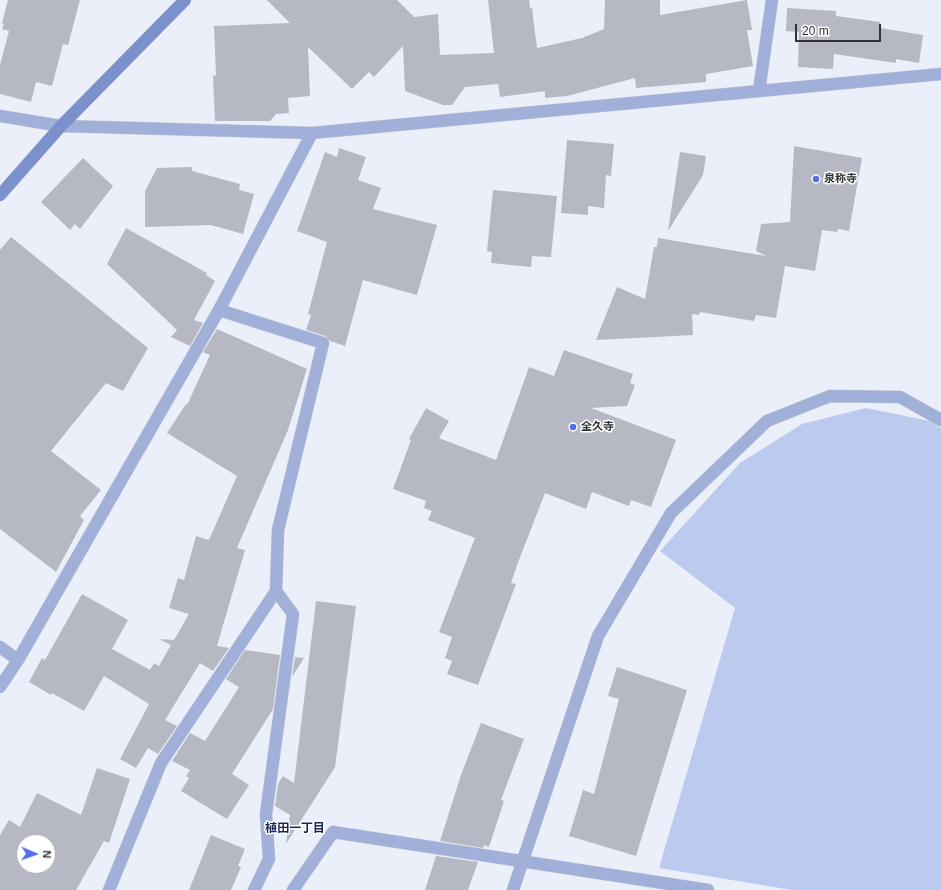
<!DOCTYPE html>
<html>
<head>
<meta charset="utf-8">
<style>
	body { margin:0 }
	#map { position:relative; width:941px; height:890px; overflow:hidden; background:#ebeff9; font-family:Arial,sans-serif }
	canvas { display:block }
	.north { position:absolute; left:16px; top:834px; width:40px; height:40px; box-sizing:border-box; background:#fff; border:1px solid #acadae; border-radius:50%; rotate:92deg; font-size:11px; font-weight:700; line-height:16px; text-align:center; color:#303235 }
	.north::after { content:''; display:block; margin:auto; width:14px; height:18px; background:#5270e4; clip-path:polygon(50% 0,100% 100%,50% 72%,0 100%) }
	.scale { position:absolute; left:795px; top:24px; width:86px; height:18px; box-sizing:border-box; border:2px solid #303235; border-top:0; padding-left:5px; font-size:12px; line-height:14px; white-space:nowrap; color:#303235; -webkit-text-stroke:3px #fff; paint-order:stroke }
</style>
</head>
<body>
<div id="map">
<canvas width="941" height="890"></canvas>
<div class="north">N</div>
<div class="scale">20 m</div>
</div>
<script>
const ctx = document.querySelector('canvas').getContext('2d');
ctx.lineJoin = 'round';
function fillPath(path, color) { ctx.fillStyle = color; ctx.fill(path, 'evenodd'); }
const toPath = rows => new Path2D(rows.map(r => 'M' + r).join(''));
function strokePath(path, color, width, dash) { ctx.strokeStyle = color; ctx.lineWidth = width; ctx.lineCap = dash ? 'butt' : 'round'; ctx.setLineDash(dash || []); ctx.stroke(path); }
function drawText(font, color, halo, rows, align = 'center') {
  ctx.font = font + ' Arial,"Noto Sans JP",sans-serif'; ctx.lineWidth = 3; ctx.setLineDash([]); ctx.textBaseline = 'middle'; ctx.strokeStyle = halo; ctx.fillStyle = color; for (const [text, x, y, turn = 0] of rows) {
    ctx.save(); ctx.translate(x, y); ctx.rotate((+turn || 0) * Math.PI / 180); ctx.textAlign = isNaN(turn) ? turn : align; if (halo) ctx.strokeText(text, 0, 0); ctx.fillText(text, 0, 0); ctx.restore();
  }
}
const green = toPath([
	[866,408,930,421,941,428,941,890,792,890,659,868,735,608,660,551,740,463,802,424]
]);
const building = toPath([
	[8,0,80,0,68,45,63,44,52,86,36,82,31,102,0,94,0,65,9,31,2,29,4,24,2,23],
	[267,0,397,0,414,17,438,14,440,55,494,53,488,0,529,0,530,8,532,8,537,48,582,38,604,29,605,0,660,0,660,15,747,0,752,30,747,30,753,66,706,74,706,82,636,88,635,78,567,96,545,98,545,91,500,97,498,84,465,87,452,105,443,105,405,91,403,46,374,77,369,72,352,89,308,47,310,96,288,98,289,113,276,114,270,121,215,121,213,76,216,75,214,26,290,23],
	[787,8,836,11,836,16,880,22,880,28,923,35,919,63,896,59,896,63,834,54,833,69,798,67,799,32,786,31],
	[567,140,614,144,611,176,606,175,604,208,588,206,588,215,561,213],
	[794,146,862,158,849,231,838,229,837,232,822,230,815,271,785,266,776,318,756,315,754,321,700,312,699,315,692,314,693,335,596,340,617,287,645,299,654,247,657,247,658,238,766,256,756,251,761,224,790,222],
	[339,148,366,157,358,180,381,188,373,209,437,225,417,295,363,280,345,346,330,341,325,336,306,330,311,315,308,314,327,242,297,231,325,152,337,157],
	[680,152,706,156,703,175,668,231],
	[83,158,113,186,80,229,75,224,70,230,41,202],
	[192,167,192,171,240,184,239,190,254,194,243,234,211,225,145,227,145,191,157,168],
	[493,190,557,196,551,257,532,256,531,267,491,263,492,252,487,251],
	[126,228,207,273,206,275,215,281,194,320,203,323,190,346,171,337,177,330,107,264],
	[11,237,148,348,123,391,106,383,51,451,101,490,80,516,84,520,56,572,0,529,0,250],
	[217,329,307,369,288,430,237,548,245,550,217,646,229,648,213,671,200,663,165,720,177,726,158,754,148,748,136,768,120,759,149,704,104,676,84,711,52,693,51,695,29,682,42,658,45,660,82,594,128,620,112,649,150,670,154,663,159,666,171,645,159,639,174,640,189,614,169,608,178,578,184,580,196,536,209,540,237,476,167,433,186,404,187,405,210,355,203,352],
	[564,350,633,374,630,383,635,385,627,406,591,408,676,440,651,507,631,500,629,506,592,492,586,509,545,493,517,565,511,583,516,584,478,685,447,674,452,661,445,658,452,637,439,632,475,538,428,520,432,511,424,508,426,501,393,489,411,440,409,439,426,408,449,421,439,438,496,460,529,367,554,376],
	[316,601,356,606,335,767,286,844,290,815,275,806,278,784,283,776,294,783],
	[245,650,280,655,273,709,232,774,249,785,227,819,181,791,189,778,186,776,190,770,172,761,190,733,205,741,239,687,226,679],
	[295,657,304,658,292,677],
	[617,667,687,690,636,856,569,836,583,790,594,794,619,699,608,696],
	[481,723,524,739,501,800,504,801,489,847,484,845,483,848,440,841,461,775],
	[97,768,130,779,109,843,104,841,76,890,0,890,0,835,9,820,20,827,37,793,81,815],
	[24,842,48,842,48,866,24,866],
	[211,835,245,849,238,866,241,867,231,890,189,890],
	[436,856,478,862,468,890,425,890]
]);
const street = toPath([
	[759,91,772,0],
	[0,116,61,126,312,133,941,74],
	[219,310,323,343,278,530,276,591],
	[0,647,18,660],
	[0,687,18,660,219,310,312,133],
	[109,890,161,763,276,591,293,614,266,814,269,859,254,890],
	[293,890,333,832,708,890],
	[513,890,598,636,671,513,767,421,830,396,900,397,941,420]
]);
const secondary = toPath([
	[0,195,61,126,185,0]
]);
const markers = [
	[816,179,4,"#5270e4"],
	[573,427,4,"#5270e4"]
];
const poiNames = [
	["泉称寺",824,179],
	["全久寺",581,427]
];
const neighbourhoodNames = [
	["植田一丁目",295,829]
];
fillPath(green, '#bdcaef');
fillPath(building, '#b6b9c3');
strokePath(street, '#c9cdd6', 13);
strokePath(secondary, '#c9cdd6', 13);
strokePath(street, '#a1b0d9', 12);
strokePath(secondary, '#7c90cc', 12);
for (const [x, y, r, color] of markers) { const dot = new Path2D(); dot.arc(x, y, r, 0, 2 * Math.PI); ctx.fillStyle = color; ctx.fill(dot); strokePath(dot, '#fff', 1.5); }
drawText('bold 11px', '#303235', '#fff', poiNames, 'left');
drawText('bold 12px', '#19265d', '#fff', neighbourhoodNames);
</script>
</body>
</html>
